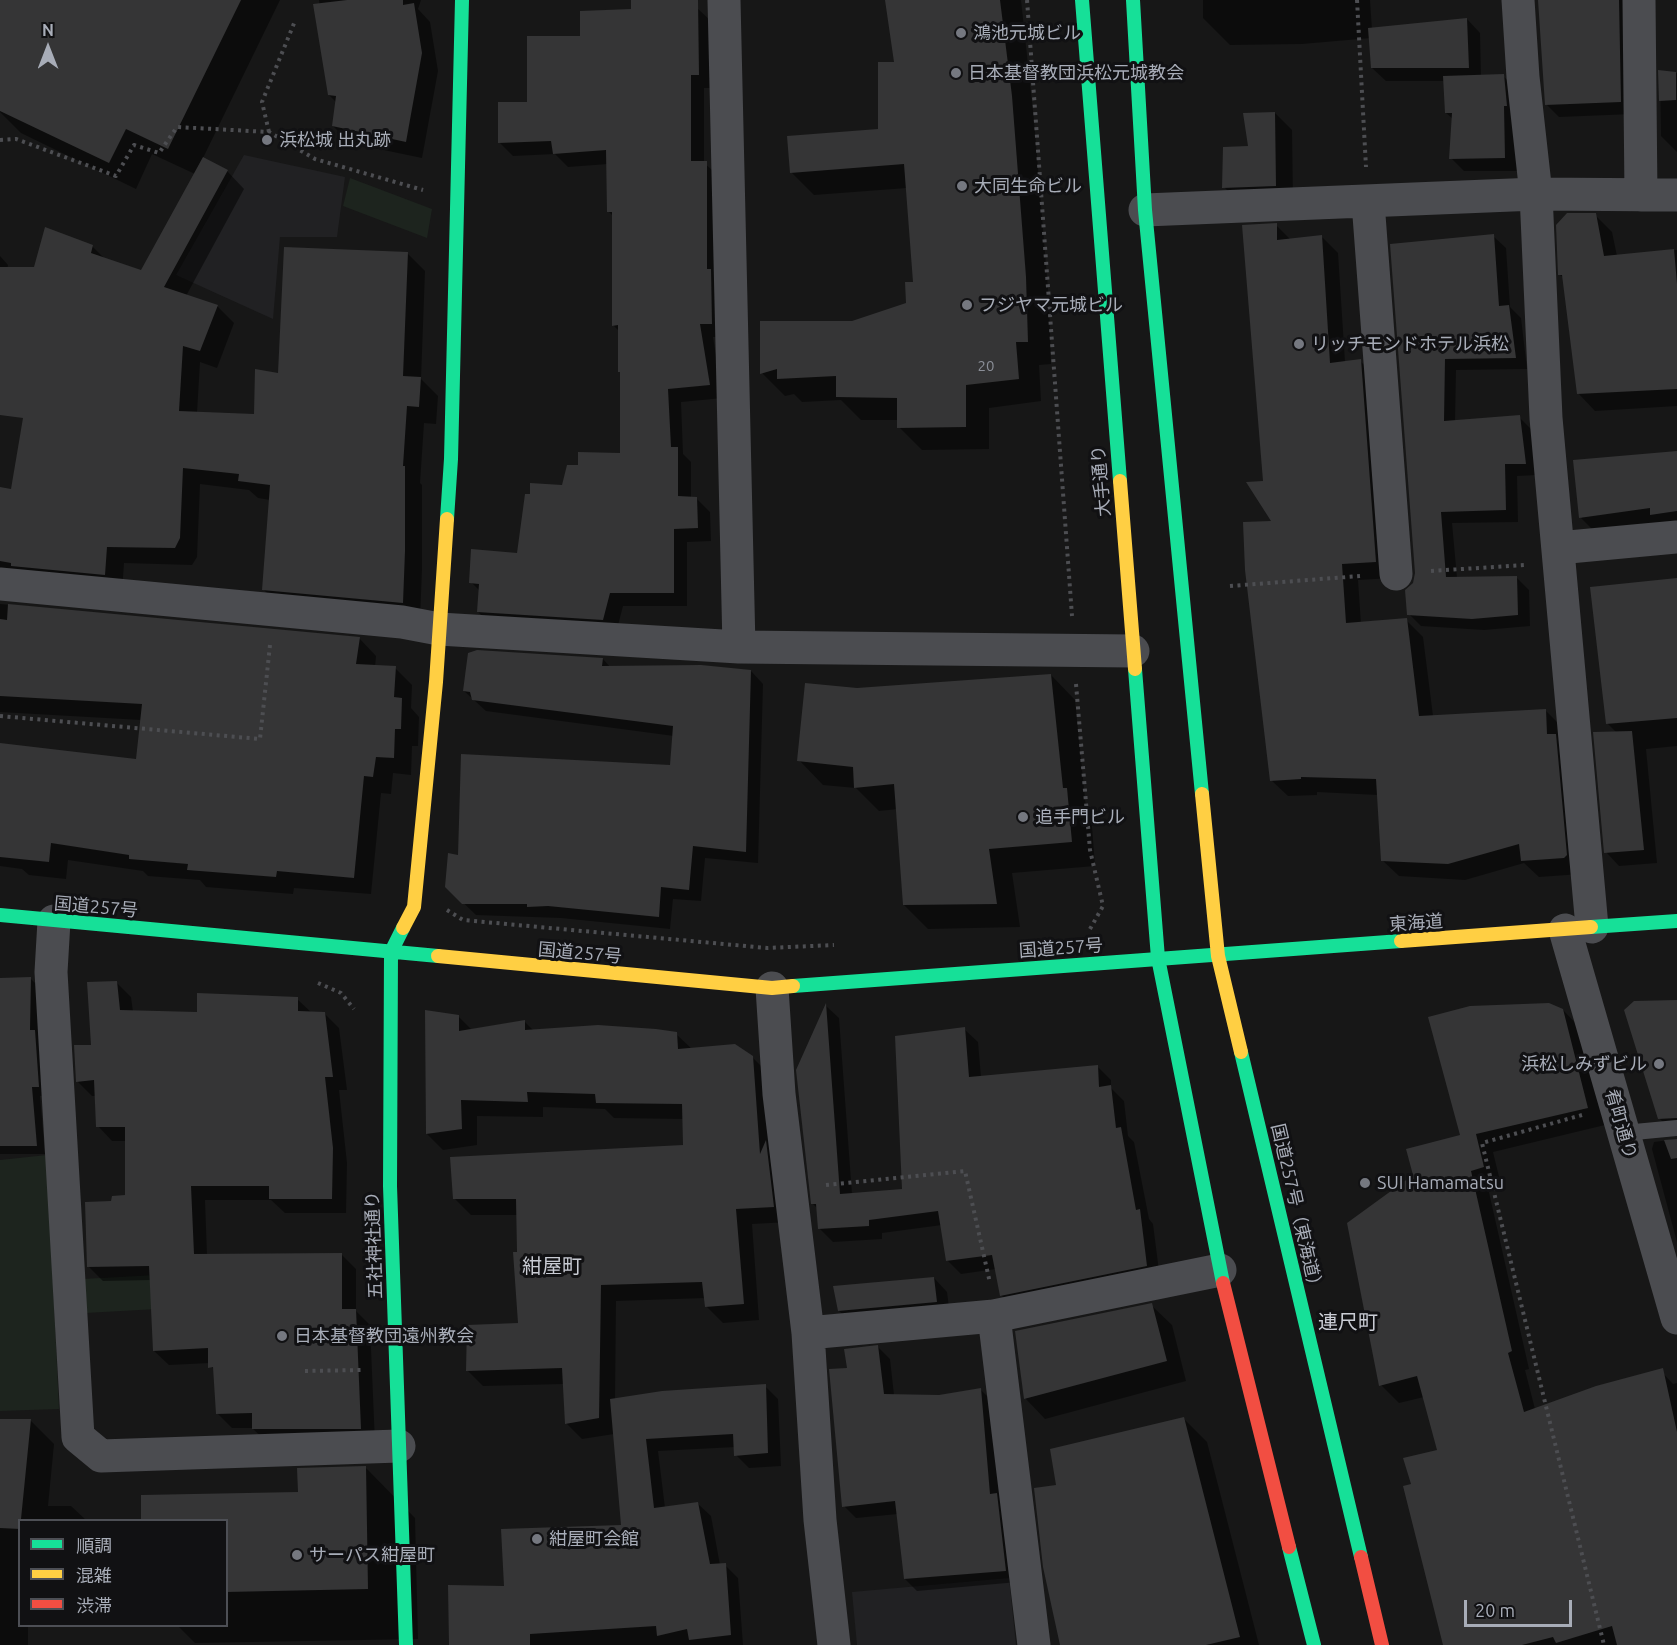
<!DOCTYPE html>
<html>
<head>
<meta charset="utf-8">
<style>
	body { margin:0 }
	#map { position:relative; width:1677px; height:1645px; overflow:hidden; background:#171717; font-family:Ubuntu,"Noto Sans JP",sans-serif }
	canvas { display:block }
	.legend { position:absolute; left:18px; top:1519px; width:210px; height:108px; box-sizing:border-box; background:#111113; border:2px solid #4d4f55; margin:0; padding:8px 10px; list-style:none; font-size:18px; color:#a8adb8 }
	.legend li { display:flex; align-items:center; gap:12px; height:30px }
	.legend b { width:30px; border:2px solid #4d4f55 }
	.north { position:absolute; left:18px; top:18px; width:60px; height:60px; -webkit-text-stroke:4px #111113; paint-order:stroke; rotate:0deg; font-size:16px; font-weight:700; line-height:24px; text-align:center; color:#a8adb8 }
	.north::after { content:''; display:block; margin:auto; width:21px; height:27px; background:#a8adb8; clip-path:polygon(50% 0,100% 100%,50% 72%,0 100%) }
	.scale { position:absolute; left:1464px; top:1600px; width:108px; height:27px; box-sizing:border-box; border:3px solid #a8adb8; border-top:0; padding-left:8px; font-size:18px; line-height:21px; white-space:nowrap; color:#a8adb8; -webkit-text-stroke:4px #111113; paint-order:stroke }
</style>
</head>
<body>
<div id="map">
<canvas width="1677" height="1645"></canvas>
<ul class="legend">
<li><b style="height:8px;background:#16e098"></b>順調</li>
<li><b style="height:8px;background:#ffcf43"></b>混雑</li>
<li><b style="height:8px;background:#f24e42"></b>渋滞</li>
</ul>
<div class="north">N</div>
<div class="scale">20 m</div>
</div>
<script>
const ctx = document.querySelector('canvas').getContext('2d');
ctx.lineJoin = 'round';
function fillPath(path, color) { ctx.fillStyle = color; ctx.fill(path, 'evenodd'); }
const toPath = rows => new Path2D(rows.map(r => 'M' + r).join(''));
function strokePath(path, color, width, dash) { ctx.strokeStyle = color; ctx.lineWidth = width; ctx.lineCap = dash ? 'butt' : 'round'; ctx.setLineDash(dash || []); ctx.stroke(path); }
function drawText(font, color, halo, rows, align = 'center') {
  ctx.font = font + ' Ubuntu,"Noto Sans JP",sans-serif'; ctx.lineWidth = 6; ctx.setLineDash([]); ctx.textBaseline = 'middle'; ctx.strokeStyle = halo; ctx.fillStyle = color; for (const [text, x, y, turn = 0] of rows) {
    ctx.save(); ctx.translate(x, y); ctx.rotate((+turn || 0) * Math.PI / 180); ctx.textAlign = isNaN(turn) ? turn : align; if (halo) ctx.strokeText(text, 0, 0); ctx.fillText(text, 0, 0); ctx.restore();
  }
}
const built = toPath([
	[244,155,345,177,337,237,280,237,273,319,176,275],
	[1009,1578,1016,1645,857,1645,852,1592]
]);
const green = toPath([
	[350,178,432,209,427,238,343,206],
	[47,1155,59,1409,0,1411,0,1160],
	[173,1274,175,1308,85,1313,83,1279]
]);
const shadow = toPath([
	[0,0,280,0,203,158,227,171,244,189,186,296,217,306,234,323,217,368,200,362,197,413,255,416,280,375,408,254,425,271,421,379,438,396,436,424,424,423,420,483,422,485,422,569,420,620,281,607,263,589,270,500,258,498,249,490,200,484,197,557,192,565,124,563,122,592,0,596,0,488,12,490,25,416,35,269,92,246,105,259,142,271,195,174,152,154,136,189,21,133,0,112],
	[319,0,421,0,418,9,430,22,438,71,422,158,350,143,333,126,337,103,329,95],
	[886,0,1021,0,1034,120,1049,301,1051,364,1039,365,1041,401,989,408,989,449,922,450,899,427,899,420,861,420,841,400,802,402,794,394,785,396,762,373,852,322,908,304,914,283,907,188,814,195,791,172,879,130,895,63],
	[1203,0,1370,0,1372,30,1467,19,1480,33,1481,76,1503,76,1517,89,1518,171,1464,171,1451,158,1453,119,1446,113,1445,81,1386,81,1372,68,1371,38,1302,44,1230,45,1203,18],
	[1540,0,1633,0,1633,114,1559,117,1546,104],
	[697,8,711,21,712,88,704,88,704,163,720,177,725,337,713,337,723,398,681,402,683,454,691,462,691,498,696,498,710,512,711,541,687,542,687,606,623,606,616,633,492,626,478,612,480,591,471,582,518,555,531,495,563,486,580,467,622,454,622,374,619,371,619,331,613,325,613,216,608,211,608,164,568,167,555,154,513,156,499,142,581,37],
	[1660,72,1677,73,1677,152,1661,136],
	[1275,113,1292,130,1293,202,1241,204,1224,187],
	[1595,215,1612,232,1617,256,1677,250,1677,406,1595,411,1578,393,1564,278,1560,275],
	[1276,225,1291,240,1322,237,1338,253,1345,362,1360,361,1377,377,1392,578,1358,580,1361,624,1406,620,1423,637,1433,716,1546,711,1562,727,1581,874,1539,877,1524,863,1465,880,1399,876,1382,860,1378,795,1317,792,1317,795,1288,796,1271,780,1273,522,1264,483],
	[1493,236,1506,248,1510,307,1521,318,1527,369,1456,370,1455,422,1519,417,1531,429,1537,475,1517,476,1518,522,1452,523,1457,578,1517,578,1529,590,1530,626,1484,630,1421,626,1409,614,1416,573,1392,245],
	[0,256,8,265,0,301],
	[1677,453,1677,533,1601,538,1581,518],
	[1677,580,1677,746,1646,749,1657,863,1619,866,1606,852,1617,733,1607,723],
	[0,604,359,638,376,656,375,667,395,668,412,685,411,708,419,717,418,746,412,746,411,775,393,773,391,794,381,793,371,894,294,888,293,894,206,887,200,880,148,876,143,871,68,860,66,879,29,875,22,869,0,866,0,745,137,761,141,720,0,712],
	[603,659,611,668,751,671,763,684,758,863,705,858,701,901,673,899,670,929,561,918,476,915,447,887,459,856,671,767,674,736,486,711,464,691],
	[1051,675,1075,700,1086,808,1091,813,1095,866,1012,873,1020,927,928,929,904,905,898,809,879,811,856,788,823,785,799,760,857,689],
	[30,978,39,987,38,1035,43,1040,47,1095,40,1096,45,1154,0,1154,0,979],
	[117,983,131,997,133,1012,198,1014,297,999,312,1013,324,1013,339,1028,347,1090,339,1090,347,1163,346,1213,285,1213,271,1200,205,1200,207,1255,342,1255,356,1269,356,1311,370,1325,375,1443,268,1443,252,1428,232,1428,217,1413,215,1372,210,1363,169,1365,154,1351,151,1280,103,1281,88,1266,113,1203,127,1197,126,1141,112,1141,98,1126,96,1096,92,1096,78,1082],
	[1677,1002,1677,1135,1676,1135,1659,1118],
	[826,1006,839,1018,852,1194,903,1190,964,1029,978,1042,981,1077,1097,1066,1111,1080,1111,1088,1124,1101,1128,1136,1134,1142,1149,1219,1153,1224,1160,1279,1015,1309,1001,1295,996,1269,961,1274,947,1260,942,1225,882,1233,882,1239,833,1242,820,1229,818,1209,813,1204],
	[1563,1010,1581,1029,1605,1125,1493,1152,1501,1185,1488,1188,1529,1369,1525,1370,1535,1409,1660,1370,1673,1384,1677,1383,1677,1645,1446,1645,1413,1485,1439,1451,1424,1397,1399,1403,1381,1385,1414,1176,1462,1136],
	[458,1016,472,1030,525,1022,534,1031,676,1034,692,1049,752,1057,768,1073,789,1222,752,1224,759,1320,723,1323,707,1307,706,1298,616,1301,615,1400,765,1386,778,1399,781,1466,749,1468,736,1455,736,1447,658,1451,665,1508,697,1503,711,1516,720,1565,725,1565,738,1578,743,1645,450,1645,505,1587,623,1526,614,1434,582,1439,566,1423,564,1384,483,1386,467,1370,520,1325,518,1215,471,1215,455,1199,685,1147,684,1119,614,1118,605,1109,543,1107,543,1117,477,1116,477,1145,443,1150,427,1134],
	[1677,1139,1677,1242,1652,1149,1654,1142],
	[934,1278,947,1292,950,1315,853,1324,839,1311],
	[1151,1305,1172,1325,1186,1381,1045,1419,1025,1398],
	[878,1347,890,1359,894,1395,940,1396,981,1390,993,1402,1018,1582,917,1591,905,1579,898,1514,856,1518,844,1506,849,1369],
	[1184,1419,1207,1442,1259,1645,1062,1645,1058,1486],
	[30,1420,54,1444,48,1506,71,1506,86,1520,20,1520,20,1626,28,1626,28,1645,0,1645,0,1421],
	[365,1467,415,1518,418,1639,195,1643,178,1626,226,1626,226,1520]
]);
const building = toPath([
	[0,0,241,0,168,149,126,129,109,163,0,111],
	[347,0,403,0,403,5,414,3,422,53,406,142,332,126,336,96,328,95,313,4],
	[631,0,698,0,699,75,691,75,691,161,707,161,707,269,711,269,712,324,700,324,710,385,668,389,671,447,678,447,678,496,697,497,698,528,674,529,674,593,610,593,603,620,477,612,479,584,469,583,471,549,517,553,525,494,530,494,530,483,562,485,567,465,578,465,578,452,620,453,620,372,618,372,618,325,612,326,612,212,607,212,606,150,553,154,551,141,498,143,498,102,527,102,527,36,580,36,580,11,631,9],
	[885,0,1000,0,1012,96,1026,277,1028,342,1016,342,1019,379,966,385,966,427,897,428,897,398,836,397,836,376,777,379,777,369,760,374,760,321,852,321,906,303,905,282,913,282,904,164,790,173,787,136,878,129,878,62,894,62],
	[1538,0,1619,0,1621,102,1545,105],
	[1467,18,1469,68,1371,68,1368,28],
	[1658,70,1676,72,1676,100,1659,101],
	[1504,74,1507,106,1504,106,1505,158,1449,159,1452,113,1445,113,1443,76],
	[1275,112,1276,186,1222,188,1223,147,1248,146,1243,113],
	[203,157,228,170,164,287,218,305,200,351,183,346,179,411,254,414,255,369,278,373,284,247,408,252,403,376,421,377,419,407,407,406,403,466,405,466,405,551,403,603,262,590,270,485,238,481,239,474,183,468,180,538,175,548,107,547,105,575,11,566,11,563,0,561,0,487,11,489,23,418,0,415,0,267,34,267,45,227,93,245,91,253,141,270],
	[1567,213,1596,213,1604,256,1674,249,1677,284,1677,389,1577,394,1562,275,1558,275,1556,225],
	[1277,223,1277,240,1322,235,1330,363,1361,359,1376,562,1342,564,1346,623,1407,618,1419,716,1546,709,1547,734,1556,734,1567,855,1564,858,1521,861,1519,844,1448,864,1381,861,1376,779,1301,777,1301,779,1270,781,1245,570,1243,522,1271,521,1246,482,1263,481,1242,225],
	[1494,234,1499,306,1509,305,1516,358,1445,359,1444,421,1520,415,1526,464,1505,464,1506,510,1441,512,1446,577,1517,576,1518,615,1472,619,1407,615,1405,590,1413,583,1415,573,1390,244],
	[1677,451,1677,511,1650,515,1650,508,1579,518,1573,460],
	[1677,578,1677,718,1606,724,1590,587],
	[8,604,360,637,356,664,396,666,394,697,402,698,401,729,395,729,394,758,376,757,373,777,364,776,354,878,277,871,276,877,187,870,188,864,129,859,129,855,51,843,49,862,0,857,0,743,136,759,142,704,0,696,0,619,7,620],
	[477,650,603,658,602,666,701,665,751,670,746,852,693,846,689,890,661,887,659,917,548,906,527,907,527,904,462,904,445,887,448,853,458,855,461,754,670,765,673,726,472,700,470,692,463,691,468,653],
	[1051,674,1063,788,1067,788,1072,842,989,849,997,904,903,905,894,784,854,788,853,767,797,761,805,683,857,688],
	[1632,731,1644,850,1604,853,1593,732],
	[31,977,30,1030,35,1030,39,1087,32,1087,37,1146,0,1146,0,978],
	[117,981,120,1010,197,1012,197,993,298,997,298,1011,325,1012,333,1077,325,1077,333,1148,332,1199,269,1199,269,1186,191,1186,194,1254,342,1253,342,1309,356,1309,361,1429,252,1429,252,1413,216,1414,213,1367,208,1368,208,1348,153,1351,149,1266,87,1267,85,1202,111,1201,112,1196,125,1195,125,1127,96,1127,94,1080,76,1082,74,1045,91,1045,87,982],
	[1677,1000,1677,1118,1658,1119,1624,1010,1634,1001],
	[826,1003,840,1194,902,1189,895,1036,965,1027,969,1077,1098,1065,1099,1087,1111,1085,1116,1128,1121,1127,1136,1210,1140,1209,1147,1266,1000,1296,992,1255,946,1261,938,1211,869,1220,869,1226,818,1229,816,1204,811,1204,796,1070],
	[1549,1003,1563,1009,1588,1108,1476,1134,1484,1167,1471,1171,1512,1351,1508,1353,1524,1412,1596,1386,1663,1368,1677,1432,1677,1645,1617,1645,1612,1626,1556,1643,1553,1637,1522,1645,1443,1645,1403,1486,1411,1484,1403,1458,1437,1450,1417,1376,1379,1386,1347,1223,1413,1175,1406,1149,1460,1135,1428,1017,1470,1006],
	[425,1010,459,1015,459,1031,525,1020,525,1030,598,1025,656,1029,677,1032,678,1049,735,1044,753,1056,760,1154,766,1140,774,1207,736,1209,744,1304,705,1307,702,1282,601,1285,599,1418,565,1424,562,1368,466,1371,467,1325,518,1323,513,1252,517,1252,516,1199,453,1199,450,1157,683,1145,682,1104,596,1103,595,1094,527,1092,528,1102,461,1100,462,1129,426,1134],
	[1677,1139,1677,1158,1671,1159,1664,1140],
	[934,1277,937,1302,838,1311,833,1286],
	[1152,1303,1167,1361,1024,1399,1015,1331],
	[878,1345,884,1394,939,1395,981,1388,990,1494,997,1493,1006,1571,904,1579,895,1501,842,1507,829,1369,847,1368,844,1349],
	[766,1384,768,1453,734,1456,733,1434,646,1439,654,1508,698,1502,710,1564,726,1563,731,1635,689,1640,687,1629,657,1636,656,1626,530,1634,530,1645,449,1645,448,1585,504,1586,501,1529,621,1525,610,1399,662,1391],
	[1184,1417,1240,1637,1206,1645,1060,1645,1043,1567,1034,1488,1056,1485,1050,1449],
	[0,1419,31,1419,20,1529,0,1528],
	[366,1466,368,1589,226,1592,226,1521,141,1521,141,1495,298,1492,297,1468]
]);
const path = toPath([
	[1027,0,1072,616],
	[1357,0,1366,167],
	[269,132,262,102,295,21],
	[0,140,16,139,116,176,134,145,159,153,177,127,269,132,315,159,423,190],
	[1431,571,1525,565],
	[1230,586,1360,576],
	[1076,684,1090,850,1103,906,1090,929],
	[0,716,260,739,270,645],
	[447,910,463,920,767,948,834,945],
	[318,983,341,993,354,1009],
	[1582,1115,1482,1143,1604,1645],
	[826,1185,965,1171,990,1283],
	[305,1371,361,1370]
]);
const lane = toPath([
	[1624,1133,1677,1128]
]);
const street = toPath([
	[724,0,739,647],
	[1518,0,1523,77,1536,194,1546,418,1592,927],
	[1639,0,1641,195],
	[1368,202,1396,574],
	[1145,210,1536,194,1677,195],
	[1558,548,1677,537],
	[0,584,402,622,439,629,739,647,1133,651],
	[54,921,51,972,78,1437,101,1456,399,1446],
	[1565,930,1677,1318],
	[772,988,779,1094,808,1333,820,1520,834,1645],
	[994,1316,1034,1645],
	[808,1333,994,1316,1220,1270]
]);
const fast = toPath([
	[1082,0,1120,481],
	[1133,0,1145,210,1202,794],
	[447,519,451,459,462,0],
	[1135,669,1158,958,1223,1283],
	[0,915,438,956],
	[1591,927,1677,921],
	[403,928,391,952,390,1186,406,1645],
	[793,986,1401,941],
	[1241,1052,1361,1557],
	[1289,1547,1314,1645]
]);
const slow = toPath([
	[1120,481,1135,669],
	[1202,794,1218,956,1241,1052],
	[403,928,414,907,436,682,447,519],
	[1401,941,1591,927],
	[438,956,772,988,793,986]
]);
const jam = toPath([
	[1223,1283,1289,1547],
	[1361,1557,1382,1645]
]);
const markers = [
	[961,33,6,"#757880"],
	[956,73,6,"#757880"],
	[267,140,6,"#757880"],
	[962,186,6,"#757880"],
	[967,305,6,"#757880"],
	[1299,344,6,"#757880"],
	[1023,817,6,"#757880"],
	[1659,1064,6,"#757880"],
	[1365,1183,6,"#757880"],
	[282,1336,6,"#757880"],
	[537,1539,6,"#757880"],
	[297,1555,6,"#757880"]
];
const numberNames = [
	["20",986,366]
];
const poiNames = [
	["鴻池元城ビル",973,33],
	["日本基督教団浜松元城教会",968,73],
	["浜松城 出丸跡",279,140],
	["大同生命ビル",974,186],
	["フジヤマ元城ビル",979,305],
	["リッチモンドホテル浜松",1311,344],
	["追手門ビル",1035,817],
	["浜松しみずビル",1647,1064,"right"],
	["SUI Hamamatsu",1377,1183],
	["日本基督教団遠州教会",294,1336],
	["紺屋町会館",549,1539],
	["サーパス紺屋町",309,1555]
];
const streetNames = [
	["大手通り",1101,481,-95],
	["国道257号",96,907,5],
	["東海道",1416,923,-4],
	["国道257号",1061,948,-4],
	["国道257号",580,953,5],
	["肴町通り",1621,1124,74],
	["国道257号（東海道）",1297,1209,77],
	["五社神社通り",374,1245,-92]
];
const neighbourhoodNames = [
	["紺屋町",552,1266],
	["連尺町",1348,1322]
];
fillPath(built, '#212123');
fillPath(green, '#1d241e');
fillPath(shadow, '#0007');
fillPath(building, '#353536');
strokePath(path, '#4d4e52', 4, [3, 4.5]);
strokePath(lane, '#4b4c50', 16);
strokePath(street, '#4b4c50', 33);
strokePath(fast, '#16e098', 14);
strokePath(slow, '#ffcf43', 14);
strokePath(jam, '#f24e42', 14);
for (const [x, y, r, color] of markers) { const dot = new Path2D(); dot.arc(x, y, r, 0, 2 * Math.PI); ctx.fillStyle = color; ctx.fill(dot); strokePath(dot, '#111113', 2); }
drawText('15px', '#8b8f98', null, numberNames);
drawText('18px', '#a8adb8', '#111113', poiNames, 'left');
drawText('18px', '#a8adb8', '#111113', streetNames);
drawText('20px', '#c9ccd4', '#111113', neighbourhoodNames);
</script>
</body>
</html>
